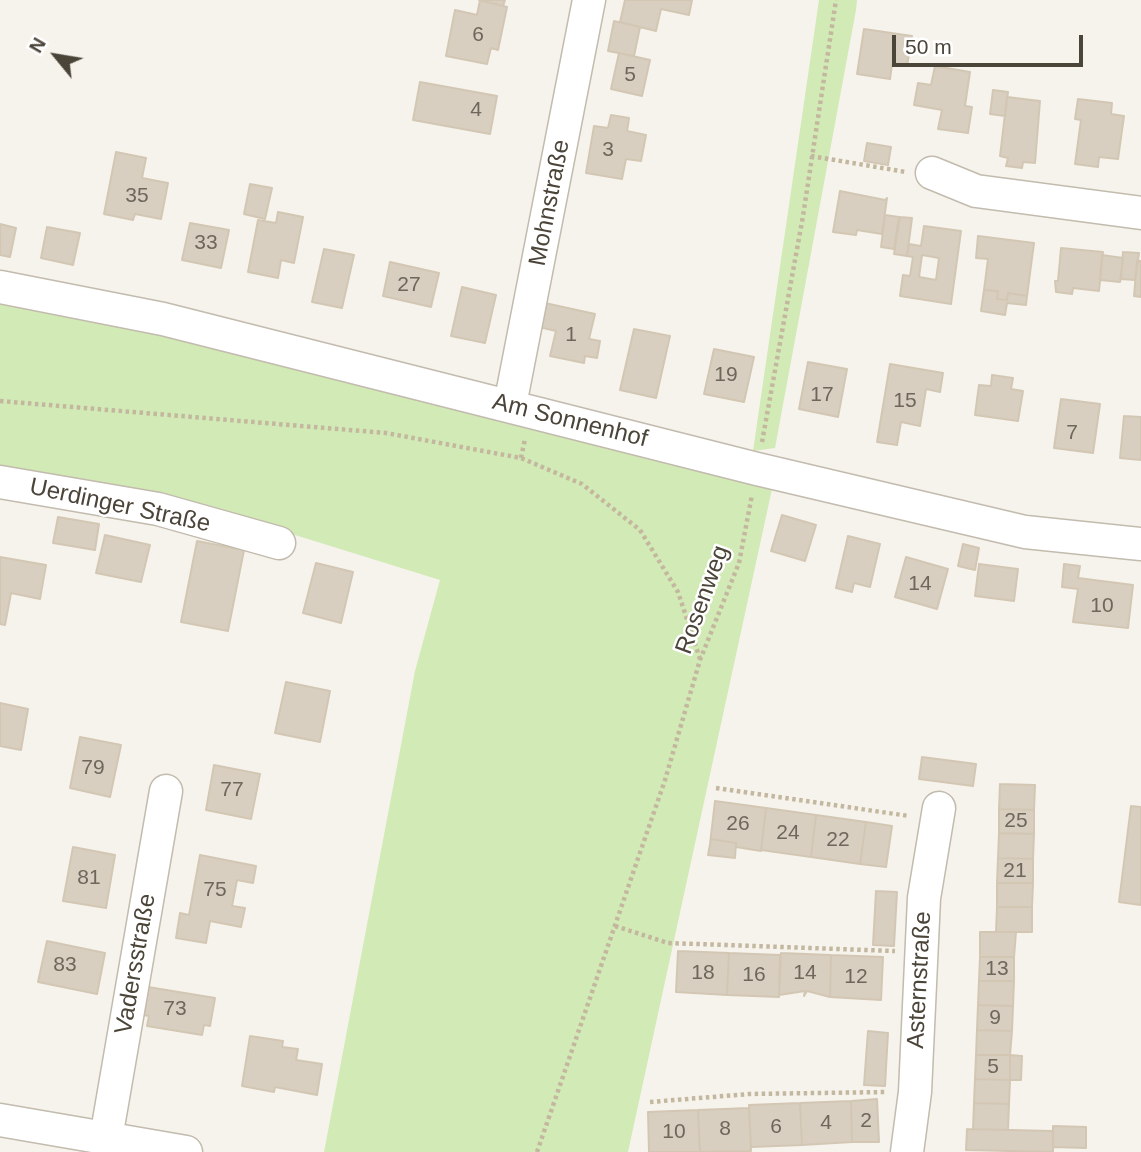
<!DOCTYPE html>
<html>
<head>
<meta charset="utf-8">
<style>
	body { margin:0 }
	#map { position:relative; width:1141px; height:1152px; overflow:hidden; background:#f6f3ec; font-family:Helvetica,sans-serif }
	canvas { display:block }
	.north { position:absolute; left:21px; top:21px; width:70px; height:70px; -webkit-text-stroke:5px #fff; paint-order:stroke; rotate:300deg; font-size:19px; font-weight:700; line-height:28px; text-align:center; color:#4b4439 }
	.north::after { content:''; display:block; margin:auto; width:24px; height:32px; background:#4b4439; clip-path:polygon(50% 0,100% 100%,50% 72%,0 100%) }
	.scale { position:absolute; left:892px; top:35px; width:191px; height:32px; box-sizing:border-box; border:4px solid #4b4439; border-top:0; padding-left:9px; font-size:21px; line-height:24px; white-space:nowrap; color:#4b4439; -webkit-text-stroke:5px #fff; paint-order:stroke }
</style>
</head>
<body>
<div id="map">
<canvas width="1141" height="1152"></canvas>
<div class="north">N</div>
<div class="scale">50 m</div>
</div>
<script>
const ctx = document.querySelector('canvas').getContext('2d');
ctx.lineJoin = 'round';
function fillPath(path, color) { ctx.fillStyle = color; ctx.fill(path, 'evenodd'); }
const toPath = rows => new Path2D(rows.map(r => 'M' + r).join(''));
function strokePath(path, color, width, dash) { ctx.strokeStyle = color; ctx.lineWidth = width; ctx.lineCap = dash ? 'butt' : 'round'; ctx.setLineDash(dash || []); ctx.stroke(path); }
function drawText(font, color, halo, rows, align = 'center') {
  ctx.font = font + ' Helvetica,sans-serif'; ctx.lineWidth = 5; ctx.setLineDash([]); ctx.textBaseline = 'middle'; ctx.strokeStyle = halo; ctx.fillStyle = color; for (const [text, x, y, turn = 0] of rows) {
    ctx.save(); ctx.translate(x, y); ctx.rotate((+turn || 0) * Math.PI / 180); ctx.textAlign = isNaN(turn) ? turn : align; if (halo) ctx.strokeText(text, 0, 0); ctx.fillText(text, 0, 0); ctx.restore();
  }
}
const green = toPath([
	[819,0,857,0,856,10,775,448,753,451],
	[0,302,161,330,772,489,628,1152,324,1152,415,671,440,580,166,495,0,468]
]);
const building = toPath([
	[479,0,505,0,503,6,479,0],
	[480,0,507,7,498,50,491,48,487,64,446,56,455,10,477,15,480,0],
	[625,0,692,0,689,15,661,9,656,31,620,22,625,0],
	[614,21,640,27,634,56,608,51,614,21],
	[864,29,912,36,907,66,892,64,890,79,857,74,864,29],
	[619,53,650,60,642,96,611,89,619,53],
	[935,66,970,72,965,106,972,107,968,133,938,129,942,110,914,105,918,83,931,85,935,66],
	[420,82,497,96,490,134,413,120,420,82],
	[993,90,1008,92,1005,116,990,114,993,90],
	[1007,97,1040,101,1035,163,1023,162,1022,168,1006,166,1008,158,1000,156,1007,97],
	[1078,99,1112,103,1111,114,1124,116,1118,159,1099,157,1098,167,1075,164,1081,120,1075,119,1078,99],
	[611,115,629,118,627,131,646,135,641,161,626,159,622,179,586,173,594,126,608,128,611,115],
	[867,143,891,147,888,165,864,161,867,143],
	[116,152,146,158,142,178,168,183,161,219,135,214,133,220,104,214,116,152],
	[250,184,272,188,265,219,244,214,250,184],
	[840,191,885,200,887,198,882,234,857,230,856,235,833,232,840,191],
	[278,212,303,217,294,263,281,260,278,278,248,272,258,220,276,223,278,212],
	[885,215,899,217,894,249,881,247,885,215],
	[900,217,912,218,907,256,894,254,900,217],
	[190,223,229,230,221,268,182,260,190,223],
	[0,224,16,228,10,257,0,255,0,224],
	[924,226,961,231,951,304,900,296,903,275,910,276,913,257,907,256,909,244,921,246,924,226],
	[922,255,939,258,936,280,919,277,922,255],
	[47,227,80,233,73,265,41,258,47,227],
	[978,236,1034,243,1027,296,1008,293,1007,300,997,299,998,291,984,290,988,259,976,258,978,236],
	[1061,248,1103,252,1099,291,1073,288,1072,294,1056,292,1055,281,1058,281,1061,248],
	[324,249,354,255,342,308,312,302,324,249],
	[1123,252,1139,253,1135,280,1121,279,1123,252],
	[1102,255,1123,258,1120,282,1100,280,1102,255],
	[1137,261,1141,261,1141,297,1134,296,1137,261],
	[390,262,439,273,431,307,383,296,390,262],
	[462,287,496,295,485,343,451,336,462,287],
	[984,290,998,291,997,299,1007,300,1008,293,1027,296,1026,305,1007,303,1005,315,981,311,984,290],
	[545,303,595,314,589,339,600,341,597,358,585,356,584,363,550,356,556,331,539,327,545,303],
	[634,329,670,336,656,398,620,390,634,329],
	[714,349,754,357,744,402,704,394,714,349],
	[808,362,847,369,838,417,799,409,808,362],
	[890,364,943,373,940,392,926,389,920,426,901,422,897,445,877,442,890,364],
	[992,375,1013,378,1011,389,1023,391,1018,421,975,415,979,385,991,386,992,375],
	[1061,399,1100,404,1093,453,1054,448,1061,399],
	[1124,416,1141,417,1141,460,1120,458,1124,416],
	[782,515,816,525,805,561,771,551,782,515],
	[58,517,99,524,95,550,53,543,58,517],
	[105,535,150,545,141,582,96,573,105,535],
	[848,536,880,544,870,587,854,583,852,592,836,588,848,536],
	[197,541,244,550,228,631,181,622,197,541],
	[963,544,979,548,975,570,958,566,963,544],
	[0,557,46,565,40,599,11,593,5,625,0,624,0,557],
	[906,557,948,569,937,609,895,597,906,557],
	[316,563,353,572,341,623,303,613,316,563],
	[979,564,1018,569,1014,601,975,596,979,564],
	[1064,564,1080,566,1078,578,1133,585,1128,628,1073,622,1078,589,1062,587,1064,564],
	[286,682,330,691,320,742,275,733,286,682],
	[0,703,28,709,21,750,0,746,0,703],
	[80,737,121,745,110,797,70,788,80,737],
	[922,757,976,764,973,786,919,779,922,757],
	[214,765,260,774,251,819,206,810,214,765],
	[1000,784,1035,785,1034,810,999,809,1000,784],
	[715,801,766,808,761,851,736,847,736,843,711,839,710,844,715,801],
	[1131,806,1141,807,1141,905,1119,902,1131,806],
	[766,808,816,815,811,857,761,850,766,808],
	[999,809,1034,810,1034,834,999,833,999,809],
	[816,815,866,822,860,864,811,857,816,815],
	[866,822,892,826,886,867,860,864,866,822],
	[999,833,1034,834,1033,859,998,858,999,833],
	[711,839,736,843,735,858,708,855,711,839],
	[73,847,115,855,106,908,63,901,73,847],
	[200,855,256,866,253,883,237,880,232,906,245,908,241,927,210,921,206,943,176,938,180,913,189,915,200,855],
	[998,858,1033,859,1033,883,997,883,998,858],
	[997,883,1033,883,1032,907,997,907,997,883],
	[876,891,897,892,894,946,873,945,876,891],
	[997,907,1032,907,1032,932,996,932,997,907],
	[980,932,1016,932,1014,957,980,957,980,932],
	[47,941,105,953,97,994,38,982,47,941],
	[678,951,729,953,727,995,676,992,678,951],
	[729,953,780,955,779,997,727,995,729,953],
	[781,953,831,955,830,997,807,991,804,996,805,991,779,995,781,953],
	[831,955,883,957,881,1000,830,997,831,955],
	[980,957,1014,957,1014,981,979,981,980,957],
	[979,981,1014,981,1013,1006,978,1005,979,981],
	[142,986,215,998,210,1026,204,1025,202,1035,147,1026,149,1016,137,1014,142,986],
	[978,1005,1013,1006,1012,1031,977,1030,978,1005],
	[977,1030,1012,1031,1010,1055,976,1055,977,1030],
	[868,1031,888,1033,885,1086,864,1085,868,1031],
	[250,1036,283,1041,282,1047,298,1049,296,1060,322,1064,317,1095,275,1087,274,1092,242,1086,250,1036],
	[976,1055,1010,1055,1010,1080,975,1079,976,1055],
	[1010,1055,1022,1056,1021,1080,1010,1080,1010,1055],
	[975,1079,1010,1080,1009,1104,974,1103,975,1079],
	[877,1099,879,1142,852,1142,851,1101,877,1099],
	[851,1101,852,1142,802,1145,800,1103,851,1101],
	[800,1103,802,1145,751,1147,749,1105,800,1103],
	[974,1103,1009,1104,1008,1130,973,1129,974,1103],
	[749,1108,751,1151,700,1152,698,1110,749,1108],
	[698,1110,700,1152,649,1152,648,1112,698,1110],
	[1053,1126,1086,1127,1086,1148,1053,1147,1053,1126],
	[967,1129,1053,1131,1053,1152,966,1150,967,1129]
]);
const path = toPath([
	[811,156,906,172],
	[0,401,386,433,521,458,582,484,640,530,678,592,700,659],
	[762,442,803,216,836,0],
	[521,458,525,439],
	[716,788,909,816],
	[615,926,668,943,895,951],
	[650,1102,749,1094,887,1092],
	[537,1152,665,780,700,660,739,563,752,495]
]);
const minor = toPath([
	[932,173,976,191,1141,213],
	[0,287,163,319,757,469,1025,532,1141,544],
	[510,405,589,0],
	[0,482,158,509,279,543],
	[0,1120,186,1152],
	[106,1138,166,791],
	[907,1152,915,1092,924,898,939,808]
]);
const numberNames = [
	["6",478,35],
	["5",630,75],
	["4",476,110],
	["3",608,150],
	["35",137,196],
	["33",206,243],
	["27",409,285],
	["1",571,335],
	["19",726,375],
	["17",822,395],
	["15",905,401],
	["7",1072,433],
	["14",920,584],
	["10",1102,606],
	["79",93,768],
	["77",232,790],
	["25",1016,821],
	["26",738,824],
	["24",788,833],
	["22",838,840],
	["21",1015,871],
	["81",89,878],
	["75",215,890],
	["83",65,965],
	["13",997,969],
	["18",703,973],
	["14",805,973],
	["16",754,975],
	["12",856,977],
	["73",175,1009],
	["9",995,1018],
	["5",993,1067],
	["2",866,1121],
	["4",826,1123],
	["6",776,1127],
	["8",725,1129],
	["10",674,1132]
];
const streetNames = [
	["Mohnstraße",550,203,-79],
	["Am Sonnenhof",570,421,14],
	["Uerdinger Straße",120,506,12],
	["Rosenweg",703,600,-70],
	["Vadersstraße",136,964,-80],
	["Asternstraße",920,980,-87]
];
fillPath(green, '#d2eab5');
fillPath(building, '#d8cfc1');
strokePath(building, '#d3c7b4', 2);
strokePath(minor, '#c2bbae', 35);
strokePath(path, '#c4b79f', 4.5, [3.5, 3.5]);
strokePath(minor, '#fff', 32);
drawText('21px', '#6e675b', null, numberNames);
drawText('24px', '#4b4439', '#fff', streetNames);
</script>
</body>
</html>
